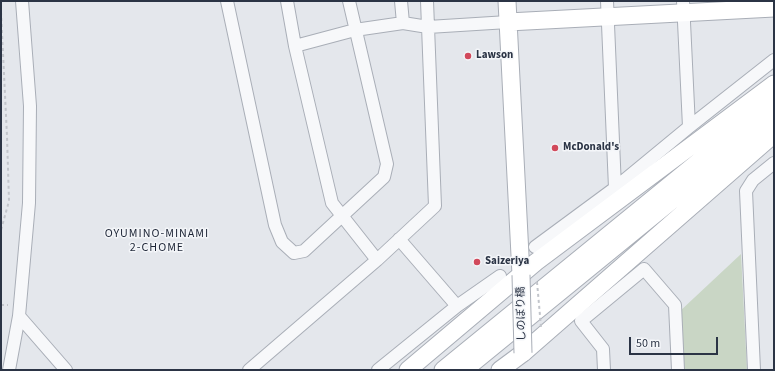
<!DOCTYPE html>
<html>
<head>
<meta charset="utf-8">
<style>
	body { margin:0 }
	#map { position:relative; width:775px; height:371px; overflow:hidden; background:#e4e7ec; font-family:"Source Sans 3",sans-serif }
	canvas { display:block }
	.frame { position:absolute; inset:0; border:2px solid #2b3445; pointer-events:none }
	.scale { position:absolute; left:629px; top:337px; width:89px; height:18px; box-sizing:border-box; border:2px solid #2b3445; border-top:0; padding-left:5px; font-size:12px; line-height:14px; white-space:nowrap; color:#2b3445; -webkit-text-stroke:3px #f4f6f9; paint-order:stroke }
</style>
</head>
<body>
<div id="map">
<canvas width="775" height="371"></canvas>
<div class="frame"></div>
<div class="scale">50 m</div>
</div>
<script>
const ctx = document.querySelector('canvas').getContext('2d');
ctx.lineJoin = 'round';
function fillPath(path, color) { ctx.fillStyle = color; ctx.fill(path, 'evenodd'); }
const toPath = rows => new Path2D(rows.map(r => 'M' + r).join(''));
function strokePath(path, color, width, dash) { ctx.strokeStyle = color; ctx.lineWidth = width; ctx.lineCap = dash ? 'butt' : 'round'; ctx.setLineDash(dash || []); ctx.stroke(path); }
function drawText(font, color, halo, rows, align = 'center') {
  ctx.font = font + ' "Source Sans 3","Noto Sans JP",sans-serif'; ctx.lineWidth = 3; ctx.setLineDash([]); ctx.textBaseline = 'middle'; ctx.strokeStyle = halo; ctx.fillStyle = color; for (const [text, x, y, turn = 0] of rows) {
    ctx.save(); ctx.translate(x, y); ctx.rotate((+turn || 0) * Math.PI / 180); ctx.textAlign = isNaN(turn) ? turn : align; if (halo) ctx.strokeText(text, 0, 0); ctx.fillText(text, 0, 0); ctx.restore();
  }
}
const green = toPath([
	[741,254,747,370,682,370,679,312]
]);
const path = toPath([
	[1,12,7,136,9,201,1,230],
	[1,305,8,305]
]);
const street = toPath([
	[227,1,275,225,282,242,294,253,304,251,384,177,387,164,349,1],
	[287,1,295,46,355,30,403,23,428,27,508,22],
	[401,1,403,23],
	[607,1,615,188],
	[683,1,689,127],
	[295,46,332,203,377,260],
	[399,239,457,306],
	[535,247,615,188,689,127,774,60],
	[19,316,66,370],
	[9,370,19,316,29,203,30,106,22,1],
	[249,370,377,260,435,206,427,1],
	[378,370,457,306,500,276],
	[604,370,603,349,581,321,644,269,675,305,678,370],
	[754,370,746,191,753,180,774,163]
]);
const secondary = toPath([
	[507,1,521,275],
	[508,22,774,8],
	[408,370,536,262,774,84],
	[443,370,774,100],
	[464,370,774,117],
	[500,370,523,353,774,134]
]);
const pathBridge = toPath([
	[537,282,541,327]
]);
const secondaryBridge = toPath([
	[521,275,523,353]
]);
const markers = [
	[468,56,4,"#d1495b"],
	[555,148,4,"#d1495b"],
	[477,262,4,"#d1495b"]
];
const poiNames = [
	["Lawson",476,56],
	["McDonald's",563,148],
	["Saizeriya",485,262]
];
const streetNames = [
	["しのぼり橋",522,314,-91]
];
const neighbourhoodNames = [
	["OYUMINO-MINAMI",157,234],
	["2-CHOME",157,248]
];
fillPath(green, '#c9d6c5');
strokePath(street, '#a9aeb7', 14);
strokePath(secondary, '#a9aeb7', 19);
strokePath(path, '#c2c5cb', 2, [3, 3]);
strokePath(street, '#f7f8fa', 12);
strokePath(secondary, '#fff', 17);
strokePath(secondaryBridge, '#a9aeb7', 19, []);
strokePath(pathBridge, '#c2c5cb', 2, [3, 3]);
strokePath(secondaryBridge, '#fff', 17);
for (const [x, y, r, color] of markers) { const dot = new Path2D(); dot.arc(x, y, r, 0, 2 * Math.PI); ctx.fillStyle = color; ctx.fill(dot); strokePath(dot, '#f4f6f9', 1.5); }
drawText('bold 11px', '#2b3445', '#f4f6f9', poiNames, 'left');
drawText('11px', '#2b3445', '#f4f6f9', streetNames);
ctx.letterSpacing = '1px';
drawText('12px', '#1d2536', '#f4f6f9', neighbourhoodNames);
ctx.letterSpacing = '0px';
</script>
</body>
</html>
